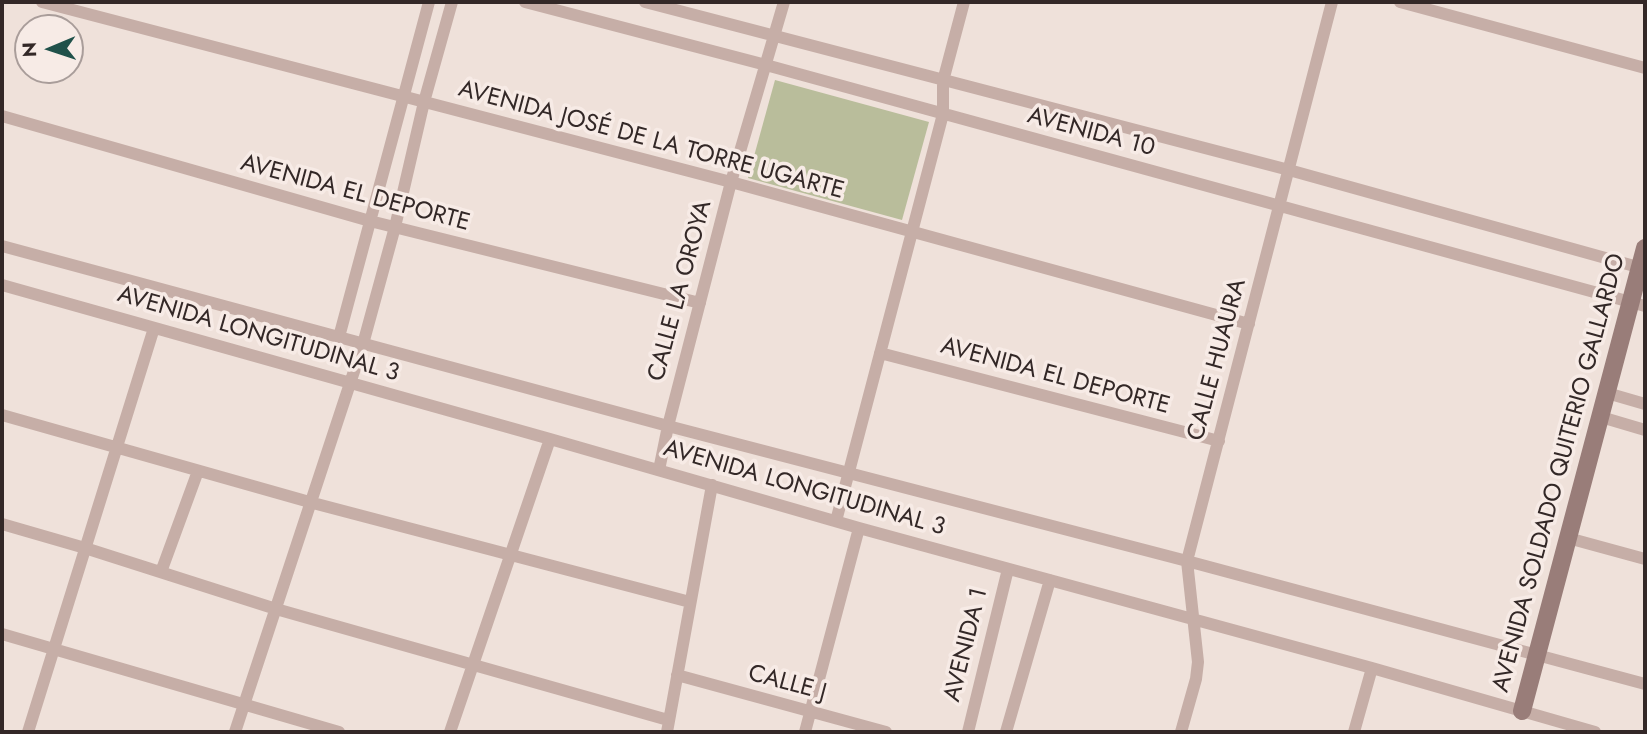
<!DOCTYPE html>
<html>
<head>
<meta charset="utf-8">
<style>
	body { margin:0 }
	#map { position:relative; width:1647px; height:734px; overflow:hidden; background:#efe1da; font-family:Jost,sans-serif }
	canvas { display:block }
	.frame { position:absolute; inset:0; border:4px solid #332827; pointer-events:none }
	.north { position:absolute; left:14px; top:14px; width:70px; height:70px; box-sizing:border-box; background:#f7ebe6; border:2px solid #a99d9a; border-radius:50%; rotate:268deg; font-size:19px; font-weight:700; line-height:28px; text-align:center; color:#332827 }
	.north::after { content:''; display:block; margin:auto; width:24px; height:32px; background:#20514a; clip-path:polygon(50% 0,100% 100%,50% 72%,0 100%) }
</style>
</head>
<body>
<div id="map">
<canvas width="1647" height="734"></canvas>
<div class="frame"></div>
<div class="north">N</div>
</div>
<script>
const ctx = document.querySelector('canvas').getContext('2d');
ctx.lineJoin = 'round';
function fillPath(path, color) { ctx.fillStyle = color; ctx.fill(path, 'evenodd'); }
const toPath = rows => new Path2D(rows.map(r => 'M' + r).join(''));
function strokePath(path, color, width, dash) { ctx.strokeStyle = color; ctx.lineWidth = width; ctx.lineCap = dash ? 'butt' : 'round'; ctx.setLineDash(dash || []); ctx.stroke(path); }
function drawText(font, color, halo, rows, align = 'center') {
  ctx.font = font + ' Jost,sans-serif'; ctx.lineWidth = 7; ctx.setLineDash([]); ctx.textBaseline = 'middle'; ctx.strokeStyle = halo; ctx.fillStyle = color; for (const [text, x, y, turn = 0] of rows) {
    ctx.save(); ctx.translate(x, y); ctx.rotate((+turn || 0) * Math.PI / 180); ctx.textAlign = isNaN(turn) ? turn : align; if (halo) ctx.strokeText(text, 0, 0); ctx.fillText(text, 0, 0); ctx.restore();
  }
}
const green = toPath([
	[775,80,929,122,902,220,748,178]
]);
const street = toPath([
	[42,2,731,182,1249,324],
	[525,2,766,65,1645,306],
	[645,2,1289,170,1645,269],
	[1400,2,1645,68],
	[2,116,370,221,700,303],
	[2,246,668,426,1187,561,1645,684],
	[2,285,550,439,859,528,1372,668,1595,732],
	[339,337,429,2],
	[880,353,1219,441],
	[1607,393,1645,404],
	[2,415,313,503,690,602],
	[1601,417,1645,430],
	[659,470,668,426,731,182,784,2],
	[836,521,943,114,943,81,964,2],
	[2,524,85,548,276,609,668,720],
	[1568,538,1645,559],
	[161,572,198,471],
	[2,634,339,732],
	[677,675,886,732],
	[28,732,154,328],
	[235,732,363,344,395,227,424,102,452,2],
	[450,732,550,439],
	[667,732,712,485],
	[805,732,859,528],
	[968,732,1008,569],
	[1006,732,1050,580],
	[1181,732,1196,679,1198,662,1187,561,1332,2],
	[1354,732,1372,668]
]);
const secondary = toPath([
	[1522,711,1645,248]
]);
const streetNames = [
	["AVENIDA 10",1091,133,15],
	["AVENIDA JOSÉ DE LA TORRE UGARTE",651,141,15],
	["AVENIDA EL DEPORTE",355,194,15],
	["CALLE LA OROYA",681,291,-75],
	["AVENIDA LONGITUDINAL 3",258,335,16],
	["CALLE HUAURA",1218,360,-75],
	["AVENIDA EL DEPORTE",1055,377,15],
	["AVENIDA SOLDADO QUITERIO GALLARDO",1560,473,-75],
	["AVENIDA LONGITUDINAL 3",804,489,16],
	["AVENIDA 1",967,645,-76],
	["CALLE J",787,684,15]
];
fillPath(green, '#b9bd9b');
strokePath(street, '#c6aea7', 12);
strokePath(secondary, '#997d79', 18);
drawText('24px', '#332827', '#f7ebe6', streetNames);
</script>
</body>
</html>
